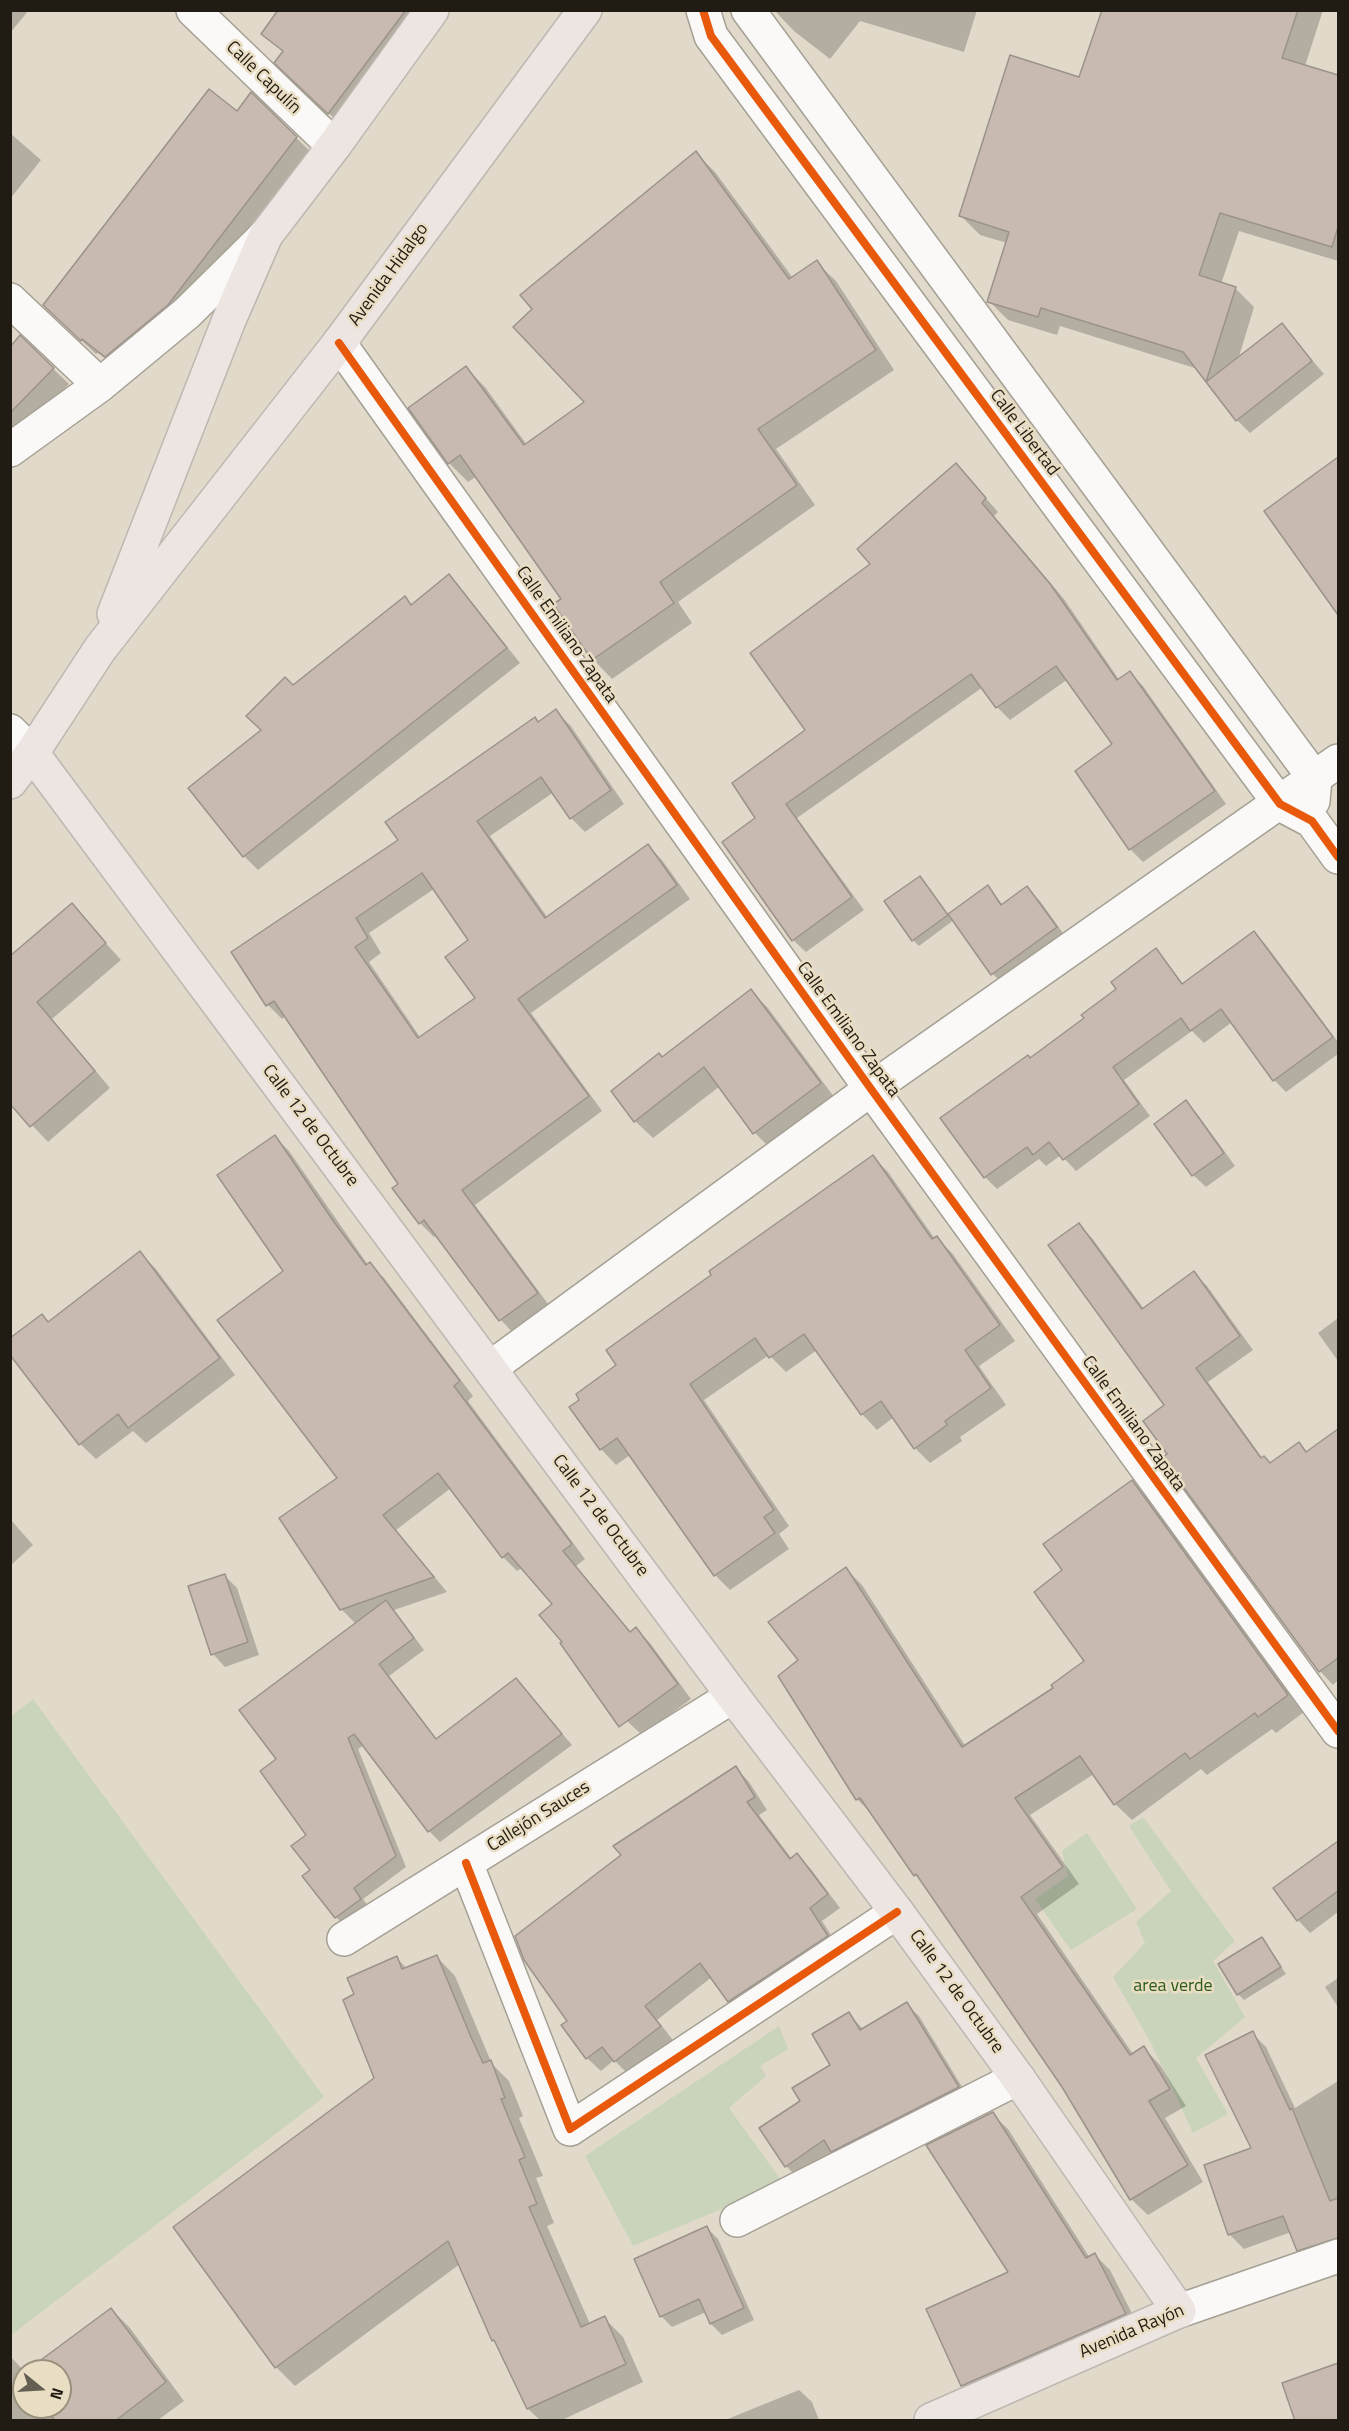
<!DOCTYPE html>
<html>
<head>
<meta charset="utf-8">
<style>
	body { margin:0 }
	#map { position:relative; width:1349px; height:2431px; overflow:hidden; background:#e1dacb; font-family:"Titillium Web",sans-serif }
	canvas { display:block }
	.frame { position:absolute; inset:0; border:12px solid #211c13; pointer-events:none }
	.north { position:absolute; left:12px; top:2359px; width:60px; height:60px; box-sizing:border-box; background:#e9ddc3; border:2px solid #99907d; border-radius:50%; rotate:108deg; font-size:16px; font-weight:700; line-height:24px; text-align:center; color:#211c13 }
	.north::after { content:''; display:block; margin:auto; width:21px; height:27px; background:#645e53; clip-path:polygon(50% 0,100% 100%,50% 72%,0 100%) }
</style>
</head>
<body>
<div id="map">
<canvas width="1349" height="2431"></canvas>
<div class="frame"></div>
<div class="north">N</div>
</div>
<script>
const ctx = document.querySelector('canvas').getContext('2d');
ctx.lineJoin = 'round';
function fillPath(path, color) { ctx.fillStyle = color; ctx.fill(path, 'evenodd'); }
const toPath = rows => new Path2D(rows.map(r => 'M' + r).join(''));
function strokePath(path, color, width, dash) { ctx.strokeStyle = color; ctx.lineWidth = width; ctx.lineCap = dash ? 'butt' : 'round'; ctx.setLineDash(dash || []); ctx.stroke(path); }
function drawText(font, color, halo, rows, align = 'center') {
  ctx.font = font + ' "Titillium Web",sans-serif'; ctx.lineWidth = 5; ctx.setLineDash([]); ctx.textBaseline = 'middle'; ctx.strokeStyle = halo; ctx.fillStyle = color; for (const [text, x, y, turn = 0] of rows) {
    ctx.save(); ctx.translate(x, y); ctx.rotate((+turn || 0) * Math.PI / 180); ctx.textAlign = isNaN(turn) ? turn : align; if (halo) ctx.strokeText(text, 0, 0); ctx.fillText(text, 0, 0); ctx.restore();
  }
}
const green = toPath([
	[33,1699,324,2097,11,2335,10,1717],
	[1143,1817,1235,1941,1213,1961,1245,2017,1196,2058,1228,2114,1193,2133,1151,2043,1113,1977,1145,1943,1136,1922,1171,1891,1129,1826],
	[1087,1833,1137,1909,1071,1950,1035,1899,1068,1876,1062,1851],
	[779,2026,788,2049,760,2066,766,2076,729,2108,783,2183,633,2246,585,2156]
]);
const shadow = toPath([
	[10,10,29,10,10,33],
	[280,10,411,10,341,125,276,62,284,53,263,33],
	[977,10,964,52,860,21,830,59,794,31,774,10],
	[1103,10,1323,10,1305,66,1338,77,1338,261,1239,231,1221,284,1235,288,1254,307,1238,360,1282,325,1324,374,1250,433,1237,420,1198,369,1060,326,1057,335,1008,320,989,301,1007,243,980,235,961,216,1080,79],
	[251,95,311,152,182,319,120,370,98,353,96,354,59,320],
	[10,133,41,160,10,199],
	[696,153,715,172,793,278,816,262,836,281,894,370,776,449,815,505,678,602,692,623,612,679,593,659,555,605,563,599,477,476,468,482,449,463,466,368,485,387,527,445,586,402],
	[20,337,69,384,10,444,10,345,13,347],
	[1338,459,1338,612,1266,511],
	[968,478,998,512,994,516,1064,599,1120,681,1130,673,1143,686,1226,804,1143,862,1131,850,1077,771,1115,745,1068,679,1010,720,997,707,983,687,797,818,864,910,806,952,793,940,757,818,807,731,872,564],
	[449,576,463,591,520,663,258,870,244,856,190,788,263,730,293,687,405,598,412,606],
	[555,711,570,725,624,804,585,832,571,818,554,792,490,836,548,918,648,846,662,860,690,899,531,1013,602,1111,475,1205,551,1308,515,1335,501,1320,437,1235,434,1237,420,1223,400,1184,286,1016,282,1019,268,1005,400,840],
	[434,889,470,941,477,999,420,1037,369,962,381,953,369,933],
	[920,878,948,915,987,887,1003,905,1027,888,1040,901,1068,940,1005,986,993,974,954,920,919,946,913,940],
	[72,906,121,960,52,1019,110,1088,48,1142,10,1102,10,958],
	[1254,933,1266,945,1338,1042,1338,1054,1286,1092,1274,1080,1232,1022,1204,1043,1192,1031,1124,1080,1150,1116,1076,1171,1061,1155,1046,1166,1039,1159,997,1189,985,1177,1031,1060,1086,1018,1156,950,1184,985],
	[751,991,768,1008,837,1101,772,1150,755,1133,720,1086,653,1138,635,1121,662,1058],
	[1185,1102,1198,1115,1235,1166,1206,1187,1193,1175],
	[275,1137,289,1151,368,1265,384,1278,473,1396,468,1401,585,1559,576,1566,631,1633,636,1629,650,1643,691,1699,642,1735,627,1721,545,1612,554,1604,522,1568,517,1571,503,1557,451,1488,396,1530,447,1592,394,1610,424,1650,389,1676,437,1740,516,1680,572,1745,440,1842,429,1831,364,1745,358,1749,406,1867,363,1899,371,1910,347,1928,336,1917,308,1835,278,1760,356,1624,341,1609,340,1478,285,1271],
	[873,1157,888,1172,935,1239,937,1238,952,1253,1015,1341,979,1366,1006,1405,960,1437,962,1441,930,1463,915,1448,894,1417,877,1430,862,1414,817,1350,786,1372,769,1355,704,1400,789,1526,779,1534,789,1549,730,1590,715,1575,630,1455,616,1465,601,1449,571,1408,713,1275],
	[1079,1225,1092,1238,1144,1309,1194,1273,1207,1286,1253,1350,1208,1382,1263,1459,1271,1464,1299,1444,1308,1453,1338,1431,1338,1680,1333,1685,1320,1671,1169,1454,1166,1406],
	[140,1253,156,1269,235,1375,146,1443,133,1431,96,1459,80,1444,49,1323],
	[1338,1318,1338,1361,1318,1333],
	[1132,1482,1148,1498,1304,1712,1276,1733,1272,1729,1207,1775,1201,1769,1132,1820,1115,1804,1094,1774,1030,1815,1079,1884,1037,1914,1133,2054,1144,2048,1160,2065,1186,2106,1165,2118,1203,2182,1148,2215,1131,2199,1063,2086,924,1883,915,1875,873,1815,857,1799,800,1660,846,1569,862,1585,966,1747,1055,1688,1086,1662,1064,1571],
	[10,1519,33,1545,10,1566],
	[224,1575,237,1588,259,1655,225,1667,213,1654],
	[736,1768,749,1782,767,1810,759,1815,792,1859,797,1855,810,1868,840,1908,822,1921,840,1949,742,2014,729,2001,712,1977,657,2020,673,2040,628,2074,614,2060,601,2071,587,2058,569,2021],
	[1338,1842,1338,1912,1310,1933,1298,1920,1275,1889],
	[1262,1939,1286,1974,1244,2000,1238,1994],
	[437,1957,455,1976,492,2064,509,2081,523,2116,519,2118,543,2176,536,2178,554,2223,547,2226,590,2324,604,2318,623,2337,643,2382,562,2420,540,2420,528,2409,494,2340,460,2264,295,2386,276,2367,175,2228,376,2079,356,1995,397,1958,407,1969],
	[1338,1978,1338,2007,1325,1987],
	[906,2004,919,2016,970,2100,799,2179,786,2166,762,2129,802,2101,832,2066,849,2014,864,2030],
	[1252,2033,1266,2047,1295,2108,1338,2081,1338,2254,1312,2264,1298,2250,1291,2232,1244,2249,1230,2235,1206,2166,1253,2149],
	[992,2114,1008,2129,1090,2258,1095,2255,1110,2270,1140,2329,978,2401,963,2385,928,2310,1010,2273],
	[707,2228,718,2239,754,2320,722,2335,711,2324,706,2312,672,2327,661,2316],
	[111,2309,130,2328,184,2401,158,2420,10,2420,10,2356,24,2371,24,2407,60,2407,60,2371,28,2371],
	[1338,2365,1338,2420,1296,2420,1284,2384],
	[799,2390,812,2402,819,2420,725,2420]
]);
const building = toPath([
	[278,10,406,10,328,114,274,63,283,51,261,34,278,10],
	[1102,10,1298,10,1282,58,1338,75,1338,227,1332,247,1220,213,1199,275,1236,287,1206,382,1183,352,1041,308,1038,317,987,302,1009,232,959,216,1010,55,1079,77,1102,10],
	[209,89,237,111,251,92,297,137,168,305,105,357,82,339,81,341,43,305,209,89],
	[696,151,789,279,817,260,876,350,758,429,797,485,660,582,674,603,592,660,553,604,561,599,460,455,448,464,408,408,466,366,524,445,584,402,513,327,532,309,520,295,696,151],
	[1282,323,1312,361,1236,421,1206,382,1282,323],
	[20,335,54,368,10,413,10,347,20,335],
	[1338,457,1338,615,1264,511,1338,457],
	[956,463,986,498,982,503,1051,585,1117,680,1130,671,1215,791,1129,850,1075,771,1112,744,1056,666,996,708,971,674,786,804,852,897,792,941,722,842,755,818,732,783,805,730,750,653,870,564,857,549,956,463],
	[449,574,507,648,243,857,188,788,261,730,246,716,285,677,293,685,405,596,411,605,449,574],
	[556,709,611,790,570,819,541,777,477,821,545,918,648,844,677,885,518,999,589,1096,462,1190,538,1293,499,1321,424,1220,419,1224,392,1188,398,1184,274,1001,266,1006,231,952,398,840,385,822,535,717,538,722,556,709],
	[422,873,468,940,445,957,475,998,418,1038,355,947,368,938,356,918,422,873],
	[920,876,948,915,912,941,884,901,920,876],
	[988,885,1001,905,1027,886,1057,927,991,975,948,914,988,885],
	[72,903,106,943,37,1002,95,1071,30,1127,10,1104,10,956,72,903],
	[1254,931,1333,1037,1273,1081,1221,1009,1190,1031,1181,1018,1113,1067,1139,1104,1063,1160,1049,1142,1033,1155,1027,1147,984,1178,940,1118,1028,1055,1030,1058,1084,1018,1081,1015,1116,989,1111,982,1156,948,1182,984,1254,931],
	[751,989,821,1083,753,1134,704,1067,634,1122,611,1091,659,1053,662,1057,751,989],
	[1186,1100,1224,1153,1192,1176,1154,1124,1186,1100],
	[275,1135,334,1222,366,1265,370,1262,460,1381,454,1386,572,1544,563,1551,630,1632,636,1627,678,1684,619,1727,560,1643,562,1642,539,1615,552,1604,508,1553,502,1558,438,1473,383,1515,434,1577,340,1610,279,1518,337,1478,217,1320,283,1271,217,1175,275,1135],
	[873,1155,932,1239,937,1236,1000,1325,965,1350,991,1388,945,1421,947,1425,914,1449,881,1401,861,1415,804,1334,769,1358,755,1338,690,1384,774,1510,764,1517,775,1533,714,1576,617,1438,600,1450,569,1407,579,1400,576,1394,616,1365,606,1350,711,1275,709,1271,873,1155],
	[1079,1223,1142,1309,1194,1271,1240,1336,1196,1368,1261,1458,1264,1456,1270,1463,1299,1442,1306,1452,1338,1429,1338,1658,1319,1672,1162,1458,1167,1454,1143,1421,1164,1405,1048,1245,1079,1223],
	[140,1251,220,1358,128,1428,118,1414,79,1445,10,1355,10,1338,42,1314,48,1322,140,1251],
	[1132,1480,1288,1695,1258,1717,1255,1713,1190,1759,1185,1753,1114,1805,1080,1756,1015,1798,1063,1867,1021,1897,1130,2055,1144,2046,1170,2089,1149,2101,1188,2165,1130,2200,1062,2087,916,1874,914,1876,860,1798,856,1800,778,1676,798,1660,768,1622,846,1567,962,1747,1053,1688,1051,1685,1084,1661,1034,1592,1062,1570,1043,1544,1132,1480],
	[225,1574,248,1642,211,1655,188,1586,225,1574],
	[386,1600,414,1638,379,1664,436,1739,516,1678,562,1734,428,1832,354,1734,348,1738,396,1856,354,1888,361,1899,335,1918,302,1876,310,1870,291,1846,306,1835,260,1771,276,1759,239,1710,386,1600],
	[736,1766,755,1797,747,1802,790,1859,797,1853,828,1894,810,1908,828,1936,728,2002,700,1963,645,2006,661,2026,614,2062,602,2047,586,2059,561,2025,567,2021,524,1960,515,1936,621,1855,613,1846,736,1766],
	[1338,1841,1338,1891,1297,1921,1273,1888,1338,1841],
	[1262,1937,1281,1967,1237,1995,1218,1964,1262,1937],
	[437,1955,471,2037,483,2063,491,2060,505,2098,501,2099,525,2157,519,2160,537,2204,529,2207,581,2327,605,2316,626,2364,527,2409,494,2340,492,2341,448,2241,275,2368,173,2227,374,2078,343,2000,354,1994,347,1978,397,1956,402,1969,437,1955],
	[907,2002,959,2087,831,2152,824,2140,785,2167,759,2128,800,2101,792,2088,830,2065,812,2034,849,2012,860,2030,907,2002],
	[1253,2031,1290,2110,1292,2108,1330,2201,1338,2198,1338,2238,1297,2251,1283,2216,1228,2235,1204,2165,1251,2148,1205,2055,1253,2031],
	[993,2112,1086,2258,1095,2253,1126,2314,961,2386,926,2309,1008,2272,926,2145,993,2112],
	[707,2226,744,2308,710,2324,699,2299,660,2317,634,2259,707,2226],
	[111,2308,166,2382,115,2421,55,2421,46,2407,60,2407,60,2371,26,2371,111,2308],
	[1338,2363,1338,2421,1295,2421,1282,2383,1338,2363]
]);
const minor = toPath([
	[193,10,334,146],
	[703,10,711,36,1280,804,1312,821,1338,857],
	[748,10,1315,779,1313,801],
	[10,300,100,385],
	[339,343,871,1089,1338,1731],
	[10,450,100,385,187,313,266,235],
	[10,731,32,753],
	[490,1368,871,1089,1338,761],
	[466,1863,570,2129,897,1912],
	[344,1939,733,1696],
	[737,2220,1018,2078],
	[1179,2311,1338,2256]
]);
const primary = toPath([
	[114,614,229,320,266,235,334,146,432,10],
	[32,753,733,1696,897,1912,1018,2078,1179,2311,931,2420],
	[10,782,32,753,100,649,339,343,585,10]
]);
const cycleway = toPath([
	[703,10,711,36,1280,804,1312,821,1338,857],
	[339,343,871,1089,1338,1731],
	[466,1863,570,2129,897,1912]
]);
const streetNames = [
	["Calle Capulín",263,78,44],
	["Avenida Hidalgo",389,275,-54],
	["Calle Libertad",1024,433,53],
	["Calle Emiliano Zapata",566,635,55],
	["Calle Emiliano Zapata",848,1030,54],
	["Calle 12 de Octubre",310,1126,53],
	["Calle Emiliano Zapata",1133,1424,54],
	["Calle 12 de Octubre",600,1516,53],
	["Callejón Sauces",539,1817,-32],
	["Calle 12 de Octubre",956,1992,54],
	["Avenida Rayón",1132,2332,-23]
];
const parkNames = [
	["area verde",1173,1987]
];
fillPath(green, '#c9d4ba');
fillPath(shadow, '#0003');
fillPath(building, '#c9bab1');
strokePath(building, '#9b928a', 1.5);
strokePath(minor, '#a5a094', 36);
strokePath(primary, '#bcb7b1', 36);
strokePath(minor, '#faf9f7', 33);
strokePath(primary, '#ede5e2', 33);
strokePath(cycleway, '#e8590c', 8);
drawText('18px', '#211c13', '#e9ddc3', streetNames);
drawText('18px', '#2b5c1a', '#e9ddc3', parkNames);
</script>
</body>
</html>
